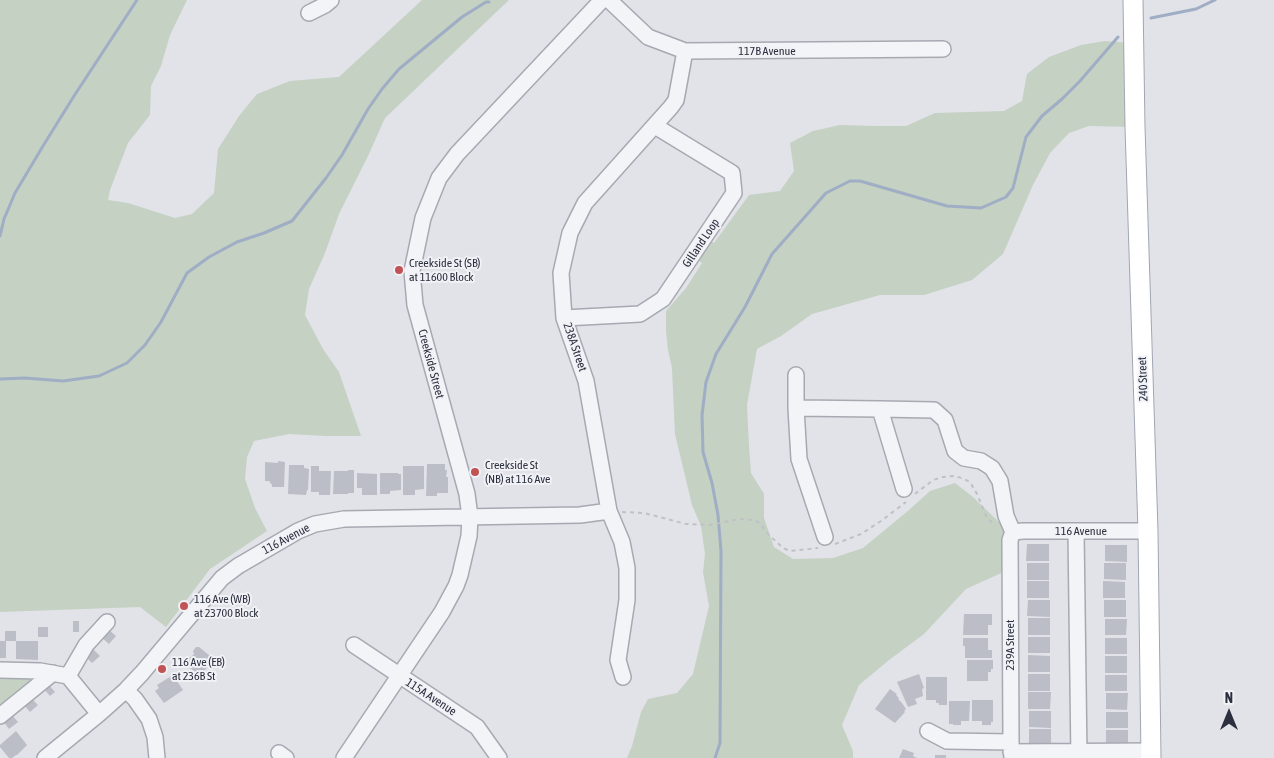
<!DOCTYPE html>
<html>
<head>
<meta charset="utf-8">
<style>
	body { margin:0 }
	#map { position:relative; width:1274px; height:758px; overflow:hidden; background:#e1e3e8; font-family:"Asap Condensed",sans-serif }
	canvas { display:block }
	.north { position:absolute; left:1204px; top:688px; width:50px; height:50px; -webkit-text-stroke:4px #f0f2f6; paint-order:stroke; rotate:0deg; font-size:14px; font-weight:700; line-height:20px; text-align:center; color:#2b2f3e }
	.north::after { content:''; display:block; margin:auto; width:18px; height:22px; background:#2b2f3e; clip-path:polygon(50% 0,100% 100%,50% 72%,0 100%) }
</style>
</head>
<body>
<div id="map">
<canvas width="1274" height="758"></canvas>
<div class="north">N</div>
</div>
<script>
const ctx = document.querySelector('canvas').getContext('2d');
ctx.lineJoin = 'round';
function fillPath(path, color) { ctx.fillStyle = color; ctx.fill(path, 'evenodd'); }
const toPath = rows => new Path2D(rows.map(r => 'M' + r).join(''));
function strokePath(path, color, width, dash) { ctx.strokeStyle = color; ctx.lineWidth = width; ctx.lineCap = dash ? 'butt' : 'round'; ctx.setLineDash(dash || []); ctx.stroke(path); }
function drawText(font, color, halo, rows, align = 'center') {
  ctx.font = font + ' "Asap Condensed",sans-serif'; ctx.lineWidth = 4; ctx.setLineDash([]); ctx.textBaseline = 'middle'; ctx.strokeStyle = halo; ctx.fillStyle = color; for (const [text, x, y, turn = 0] of rows) {
    ctx.save(); ctx.translate(x, y); ctx.rotate((+turn || 0) * Math.PI / 180); ctx.textAlign = isNaN(turn) ? turn : align; if (halo) ctx.strokeText(text, 0, 0); ctx.fillText(text, 0, 0); ctx.restore();
  }
}
const green = toPath([
	[0,0,187,0,170,35,161,66,151,86,150,115,128,143,110,190,108,200,128,203,175,218,192,214,214,193,218,149,239,116,257,94,290,81,339,77,422,0,509,0,385,118,368,156,339,214,325,253,309,289,305,315,323,349,339,372,361,436,326,436,289,434,254,441,247,457,245,479,255,508,267,531,210,569,166,627,140,607,0,612],
	[1105,41,1133,43,1135,127,1089,126,1069,133,1050,153,1033,185,1003,254,972,280,924,295,880,295,812,314,781,336,757,349,747,405,749,447,751,473,764,494,764,518,774,547,793,559,833,558,863,548,909,510,930,491,955,483,973,497,1007,530,1008,570,966,589,924,634,889,660,859,685,842,725,853,751,853,758,627,758,632,746,641,712,648,699,677,693,693,674,709,606,703,572,705,554,701,526,692,505,675,434,672,368,668,350,666,331,666,311,686,288,702,263,698,260,711,241,714,243,749,195,780,191,794,171,790,143,813,131,840,125,874,126,906,126,935,113,1004,111,1022,101,1027,74,1049,57,1081,45],
	[0,675,32,678,33,680,0,709]
]);
const stream = toPath([
	[1151,18,1196,9,1215,0],
	[0,236,4,219,15,193,43,146,74,96,137,0],
	[0,379,25,378,63,381,99,376,127,363,145,345,161,322,187,273,209,257,237,242,264,233,292,221,326,178,342,155,368,109,382,89,399,69,462,17,486,2,489,2],
	[715,758,720,743,721,551,718,515,712,483,703,452,702,415,706,382,716,354,745,307,772,254,826,193,850,181,860,181,947,206,981,208,1006,197,1013,188,1026,137,1042,116,1062,99,1080,81,1118,37]
]);
const building = toPath([
	[278,461,285,462,284,487,272,487,272,485,269,481,265,481,265,462,278,463],
	[427,464,445,464,445,470,447,470,446,477,448,477,448,493,437,493,437,496,426,496],
	[289,465,304,465,304,468,309,469,308,490,307,490,306,495,288,494],
	[311,466,319,466,319,471,331,471,330,495,319,495,319,492,311,492],
	[403,466,424,466,424,489,415,490,415,495,403,495],
	[348,470,354,470,354,493,348,493,348,494,333,494,334,471,348,471],
	[357,473,377,474,377,495,362,495,362,488,357,488],
	[380,473,398,473,398,474,401,474,401,490,390,491,390,494,380,494],
	[1027,544,1049,544,1049,561,1026,561],
	[1105,545,1127,545,1127,562,1105,561],
	[1027,563,1049,563,1049,580,1027,580],
	[1104,563,1126,563,1126,580,1104,579],
	[1027,581,1049,581,1049,598,1027,598],
	[1103,581,1125,582,1125,598,1103,598],
	[1028,600,1050,600,1050,617,1027,616],
	[1104,600,1126,600,1126,617,1104,617],
	[964,614,992,614,992,625,988,625,988,635,963,635],
	[1028,618,1050,618,1050,635,1028,635],
	[1105,619,1127,619,1126,635,1105,635],
	[73,621,79,621,79,632,73,632],
	[38,627,48,627,48,637,38,637],
	[108,629,116,636,109,644,101,637],
	[5,631,16,631,16,641,5,641],
	[1028,637,1050,637,1050,653,1028,653],
	[963,638,988,638,988,650,992,650,992,658,965,658,965,646,963,646],
	[1105,638,1127,638,1127,654,1105,654],
	[0,641,6,641,6,658,0,658],
	[16,641,38,641,38,660,16,659],
	[196,647,199,647,214,659,200,676,185,664,184,661,188,657,191,657,194,654,193,651],
	[92,648,100,656,92,663,85,656],
	[1028,655,1050,656,1050,672,1028,672],
	[1105,656,1127,656,1127,673,1105,673],
	[967,660,993,660,993,669,991,669,991,672,988,672,988,681,967,681],
	[919,674,924,688,922,689,923,696,915,699,917,704,908,707,897,682],
	[1028,674,1050,674,1050,691,1028,691],
	[173,675,183,690,164,703,155,691,159,688,157,685],
	[1105,675,1127,675,1127,691,1105,691],
	[926,677,947,677,947,705,939,705,939,703,936,703,936,700,926,700],
	[48,684,55,692,50,696,43,688],
	[890,689,897,694,896,695,899,698,898,699,902,703,906,709,904,711,905,712,895,723,875,709],
	[1028,692,1051,692,1050,709,1028,709],
	[1106,693,1128,693,1127,710,1106,709],
	[31,698,38,705,30,712,23,704],
	[972,700,993,700,993,722,991,722,991,725,982,725,982,721,972,721],
	[949,701,970,701,969,721,961,721,961,725,953,725,953,724,949,724],
	[1029,711,1051,711,1051,728,1029,727],
	[1106,712,1128,712,1128,728,1106,728],
	[11,714,18,722,9,729,3,721],
	[1029,729,1051,729,1051,746,1029,746],
	[1106,730,1128,730,1128,746,1106,746],
	[16,731,27,745,17,755,16,755,12,758,9,758,0,747,0,745],
	[903,749,914,753,913,756,917,758,899,758],
	[935,755,946,755,946,758,935,758]
]);
const path = toPath([
	[915,494,933,480,943,477,953,476,962,478,970,482,977,494,987,518,995,525],
	[622,512,644,513,686,524,710,525,739,519,753,520,760,523,769,535,783,548,790,551,818,548],
	[835,544,861,534,881,521,906,502]
]);
const minor = toPath([
	[609,0,648,37,685,51,943,49],
	[309,13,325,5,331,0],
	[564,318,640,314,663,299,734,193,732,173,655,126],
	[796,375,796,408,799,459,825,537],
	[796,408,880,409,904,489],
	[880,409,934,410,945,420,955,451,964,458,981,461,992,468,1000,481,1006,516,1013,532],
	[1076,531,1079,758],
	[1013,532,1023,531,1148,531],
	[354,645,477,727,499,758],
	[0,670,40,671,68,676,99,714],
	[68,676,86,645,107,622],
	[623,677,618,660,627,600,627,568,622,542,609,511,586,381,564,318,561,273,570,233,585,203,671,107,676,100,685,51],
	[126,690,135,699,149,719,155,737,157,758],
	[0,716,53,673],
	[928,731,947,741,1011,742],
	[1011,752,1151,751],
	[279,753,286,758],
	[45,758,99,714,126,690,142,673,222,578,238,566,298,531,315,524,344,519,580,515,609,511],
	[344,758,442,612,456,586,460,575,469,536,470,517,467,494,415,305,412,271,423,218,439,178,457,154,602,0],
	[1012,758,1011,742,1010,540,1013,532]
]);
const major = toPath([
	[1133,0,1135,127,1148,531,1151,758]
]);
const markers = [
	[399,270,5,"#c15255"],
	[475,472,5,"#c15255"],
	[184,606,5,"#c15255"],
	[162,669,5,"#c15255"]
];
const streetNames = [
	["117B Avenue",767,51],
	["Gilland Loop",701,243,-56],
	["238A Street",575,347,71],
	["Creekside Street",431,364,75],
	["240 Street",1143,379,-92],
	["116 Avenue",1081,531],
	["116 Avenue",286,539,-28],
	["239A Street",1010,645,-90],
	["115A Avenue",431,697,33]
];
const poiNames = [
	["Creekside St (SB)",409,263],
	["at 11600 Block",409,277],
	["Creekside St",485,465],
	["(NB) at 116 Ave",485,479],
	["116 Ave (WB)",194,599],
	["at 23700 Block",194,613],
	["116 Ave (EB)",172,662],
	["at 236B St",172,676]
];
fillPath(green, '#c5d1c3');
strokePath(stream, '#9fadc5', 3);
fillPath(building, '#bcbec7');
strokePath(minor, '#a7a9b2', 18);
strokePath(major, '#a1a6b3', 21);
strokePath(path, '#bfc1c7', 2, [4, 4]);
strokePath(minor, '#f3f4f7', 15);
strokePath(major, '#fff', 19);
for (const [x, y, r, color] of markers) { const dot = new Path2D(); dot.arc(x, y, r, 0, 2 * Math.PI); ctx.fillStyle = color; ctx.fill(dot); strokePath(dot, '#f0f2f6', 2); }
drawText('12px', '#2b2f3e', '#f0f2f6', streetNames);
drawText('12px', '#2b2f3e', '#f0f2f6', poiNames, 'left');
</script>
</body>
</html>
